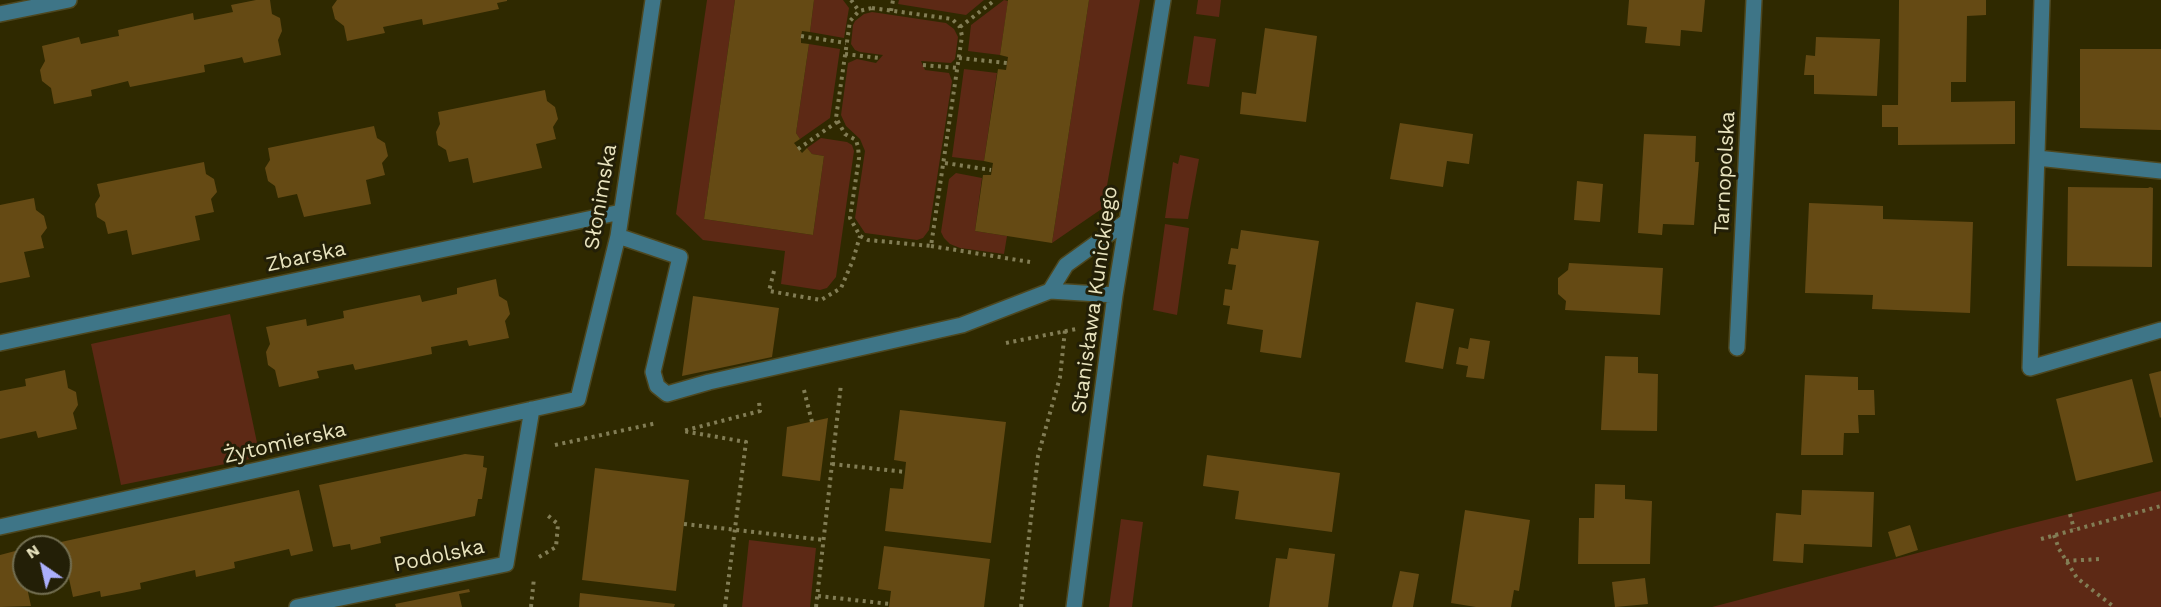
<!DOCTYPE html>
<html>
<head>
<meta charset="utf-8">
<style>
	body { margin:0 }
	#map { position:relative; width:2161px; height:607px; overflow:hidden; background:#2f2900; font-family:"Work Sans",sans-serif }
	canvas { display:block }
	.north { position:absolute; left:12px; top:535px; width:60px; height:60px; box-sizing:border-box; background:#231f07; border:2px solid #726e51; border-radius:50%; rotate:326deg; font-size:16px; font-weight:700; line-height:24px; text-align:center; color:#e9e4bf }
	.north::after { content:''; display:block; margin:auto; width:21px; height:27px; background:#abaffb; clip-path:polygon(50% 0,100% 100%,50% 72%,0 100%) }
</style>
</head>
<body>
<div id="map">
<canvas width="2161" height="607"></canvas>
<div class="north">N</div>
</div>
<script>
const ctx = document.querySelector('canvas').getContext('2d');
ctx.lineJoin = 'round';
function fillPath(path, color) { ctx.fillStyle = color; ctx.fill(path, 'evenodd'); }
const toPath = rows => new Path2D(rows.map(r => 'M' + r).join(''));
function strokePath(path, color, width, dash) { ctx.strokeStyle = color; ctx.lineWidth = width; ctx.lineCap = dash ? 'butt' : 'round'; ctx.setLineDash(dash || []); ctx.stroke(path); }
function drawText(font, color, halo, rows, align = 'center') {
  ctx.font = font + ' "Work Sans",sans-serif'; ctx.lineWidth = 6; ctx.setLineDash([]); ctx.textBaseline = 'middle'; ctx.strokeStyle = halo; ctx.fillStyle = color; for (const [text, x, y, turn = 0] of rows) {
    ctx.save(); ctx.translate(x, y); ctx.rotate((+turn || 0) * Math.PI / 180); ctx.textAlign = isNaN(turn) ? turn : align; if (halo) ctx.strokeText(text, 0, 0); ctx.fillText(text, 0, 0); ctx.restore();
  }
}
const green = toPath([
	[707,0,735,0,704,219,813,235,824,156,812,154,807,148,821,138,847,142,852,145,854,151,836,277,827,288,820,290,781,284,785,251,703,240,676,214],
	[814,0,843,0,849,8,844,38,810,32],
	[899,0,984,0,966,15,898,4],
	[1004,0,1008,1,1000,55,968,51,971,25],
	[1089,0,1140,0,1103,208,1052,243],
	[1198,0,1221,0,1219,17,1196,14],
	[872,12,946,23,954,29,958,37,955,59,951,63,921,61,925,70,949,73,952,81,929,230,923,238,917,240,865,233,855,218,865,151,860,139,846,126,841,115,848,63,857,59,876,63,883,55,860,52,855,50,851,44,853,25,855,21,864,14],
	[1194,36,1216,39,1209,87,1187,84],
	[809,44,840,49,830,118,800,139,796,133],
	[964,69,997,73,984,161,952,157],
	[1180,155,1199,159,1188,219,1165,218,1173,162,1178,164],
	[956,173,982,178,975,231,1007,236,1004,254,960,248,950,244,944,238,941,232,949,179],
	[1165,224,1189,228,1177,315,1153,310],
	[230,314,260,457,121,485,91,344],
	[2161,491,2161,607,1712,607,2009,529],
	[1121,519,1143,522,1132,607,1109,607],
	[749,540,816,548,810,607,742,607]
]);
const building = toPath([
	[256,0,270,0,272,14,280,18,282,31,278,40,281,55,244,63,242,57,239,58,204,65,205,72,130,87,128,81,91,90,92,96,54,104,51,88,42,81,40,70,45,61,42,46,79,37,81,44,113,37,119,36,118,30,193,13,194,20,233,12,231,5],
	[337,0,507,0,507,1,497,3,499,9,423,25,422,19,383,27,385,33,347,41,344,26,335,19,332,7],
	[735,0,814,0,810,32,802,31,801,36,801,43,809,44,796,133,800,139,794,143,802,153,807,148,812,154,824,156,813,235,704,219],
	[1008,0,1089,0,1052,243,975,231,983,175,991,175,993,163,984,161,998,69,1006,70,1008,57,1000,55],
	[1629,0,1705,0,1702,32,1681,30,1680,46,1645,43,1647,27,1627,25],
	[1899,0,1986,0,1986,15,1967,16,1966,82,1951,82,1951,102,2015,101,2015,144,1898,145,1898,127,1882,127,1882,105,1898,105],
	[1265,28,1317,36,1306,122,1240,114,1242,92,1256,94],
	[1816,37,1880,39,1877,96,1814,94,1814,75,1804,75,1806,55,1815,56],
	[2080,49,2161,49,2161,130,2080,128],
	[545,90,547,101,555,107,558,119,553,127,556,139,536,144,542,168,473,183,468,158,449,162,446,150,438,145,436,132,440,124,438,112],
	[1400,123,1473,134,1469,164,1447,161,1443,187,1390,179],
	[374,126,377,138,385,143,388,156,382,163,385,175,366,180,371,204,304,217,297,194,278,198,275,186,268,181,265,168,270,160,268,148],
	[1644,134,1696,136,1695,162,1699,162,1694,225,1663,224,1662,235,1638,233],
	[204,162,206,174,214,179,217,192,211,199,214,212,195,216,200,240,132,255,127,230,108,234,105,222,97,217,95,204,100,196,97,184],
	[1577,181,1603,184,1600,222,1574,220],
	[2068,187,2148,188,2150,187,2153,188,2152,267,2067,266],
	[34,198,36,210,44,216,47,228,41,236,44,248,24,252,30,277,0,283,0,205],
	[1809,203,1883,206,1883,219,1973,222,1970,313,1872,309,1873,295,1805,293],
	[1241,230,1319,241,1301,358,1260,352,1263,330,1227,324,1230,306,1223,305,1225,289,1232,290,1236,265,1228,264,1231,248,1238,249],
	[1569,263,1663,268,1660,315,1565,310,1566,301,1558,294,1558,278,1568,270],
	[496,279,499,296,507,301,510,314,505,321,509,338,469,346,467,340,431,347,432,354,355,370,353,364,317,371,319,378,279,387,275,370,268,365,266,352,270,344,266,327,306,319,307,326,344,318,343,311,420,295,422,302,457,294,457,288],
	[693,296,779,308,772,357,682,376],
	[1416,302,1454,309,1443,369,1405,362],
	[1470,338,1490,341,1484,379,1466,377,1468,366,1456,364,1459,347,1468,349],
	[1605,356,1638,357,1638,373,1658,374,1657,431,1601,430],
	[65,370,68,388,76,392,78,405,73,413,77,429,38,438,36,431,0,439,0,391,26,386,25,379],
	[2161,371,2161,417,2160,418,2149,374],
	[1805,375,1858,377,1858,390,1874,390,1875,415,1858,415,1859,433,1844,433,1843,455,1801,455],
	[2132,379,2153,462,2076,481,2056,399],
	[900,410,1006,422,991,543,885,531,890,488,903,489,905,472,906,462,894,460],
	[828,418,820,481,782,476,787,427],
	[465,454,484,456,483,467,487,468,482,499,478,499,475,516,380,537,381,543,351,550,350,544,333,547,319,485],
	[1207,455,1340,473,1332,532,1235,519,1239,491,1203,486],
	[595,468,689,480,676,591,582,580],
	[1595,484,1625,485,1625,499,1652,501,1650,564,1578,564,1579,518,1594,518],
	[299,490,313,551,291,556,289,549,234,562,235,568,196,577,195,570,140,583,141,589,122,593,101,597,100,591,73,597,61,542],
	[1802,490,1874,492,1872,547,1804,544,1803,563,1773,561,1776,513,1801,515],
	[1465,510,1530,520,1519,591,1514,590,1511,607,1476,607,1451,603],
	[1910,525,1918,550,1896,557,1888,532],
	[884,546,990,559,984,607,889,607,891,591,878,589],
	[1289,548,1335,554,1328,607,1269,607,1276,558,1287,559],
	[19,550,24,572,24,583,26,583,31,606,0,607,0,555],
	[1400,571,1419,574,1413,607,1392,607],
	[1645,578,1648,604,1615,607,1612,582],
	[469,589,470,592,459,594,462,607,396,607,395,604],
	[580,593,675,604,674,607,579,607]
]);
const path = toPath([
	[851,0,859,11],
	[872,8,952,19,960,27,962,36,931,246,868,240,860,236,850,218,859,158,858,147,856,140,845,134,836,118,850,21,859,11,872,8],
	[891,11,893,0],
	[960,27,995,0],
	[801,36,846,43],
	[845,54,879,58],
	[959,58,1007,63],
	[923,65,958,68],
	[798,149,837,122],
	[945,163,991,170],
	[931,246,1030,262],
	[774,271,769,291,821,300,841,288,853,260,860,236],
	[1006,343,1076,329],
	[804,390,812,422],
	[555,445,657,423],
	[832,464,905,472],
	[2070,514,2074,529],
	[684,524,824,540],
	[2054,535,2059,549,2077,578,2114,607],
	[2041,539,2161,506],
	[539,557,556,547,558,524,546,514],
	[2066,561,2099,559],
	[818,596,890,604],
	[531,607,534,578],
	[725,607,746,442,683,431,760,411,759,402],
	[816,607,841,384],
	[1021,607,1038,456,1060,377,1065,330]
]);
const minor = toPath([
	[2042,0,2030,368,2161,330],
	[0,14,69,0],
	[2037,158,2161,171],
	[618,236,680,257,653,372,657,386,667,394,709,382,962,325,1050,291,1115,295],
	[1050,291,1066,265,1127,221],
	[0,343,621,212],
	[1737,348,1754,0],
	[0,527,578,399,618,236,653,0],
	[297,607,506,564,532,409],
	[1074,607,1115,295,1163,0]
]);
const streetNames = [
	["Tarnopolska",1725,173,-87],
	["Słonimska",601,197,-80],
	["Zbarska",306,257,-12],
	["Stanisława Kunickiego",1095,300,-82],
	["Żytomierska",285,443,-13],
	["Podolska",439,556,-12]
];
fillPath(green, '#5d2915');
fillPath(building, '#654a14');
strokePath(minor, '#4d471f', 18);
strokePath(path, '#827d55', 4, [3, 4.5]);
strokePath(minor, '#3e7587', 15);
drawText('21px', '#e9e4bf', '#231f07', streetNames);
</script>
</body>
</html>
